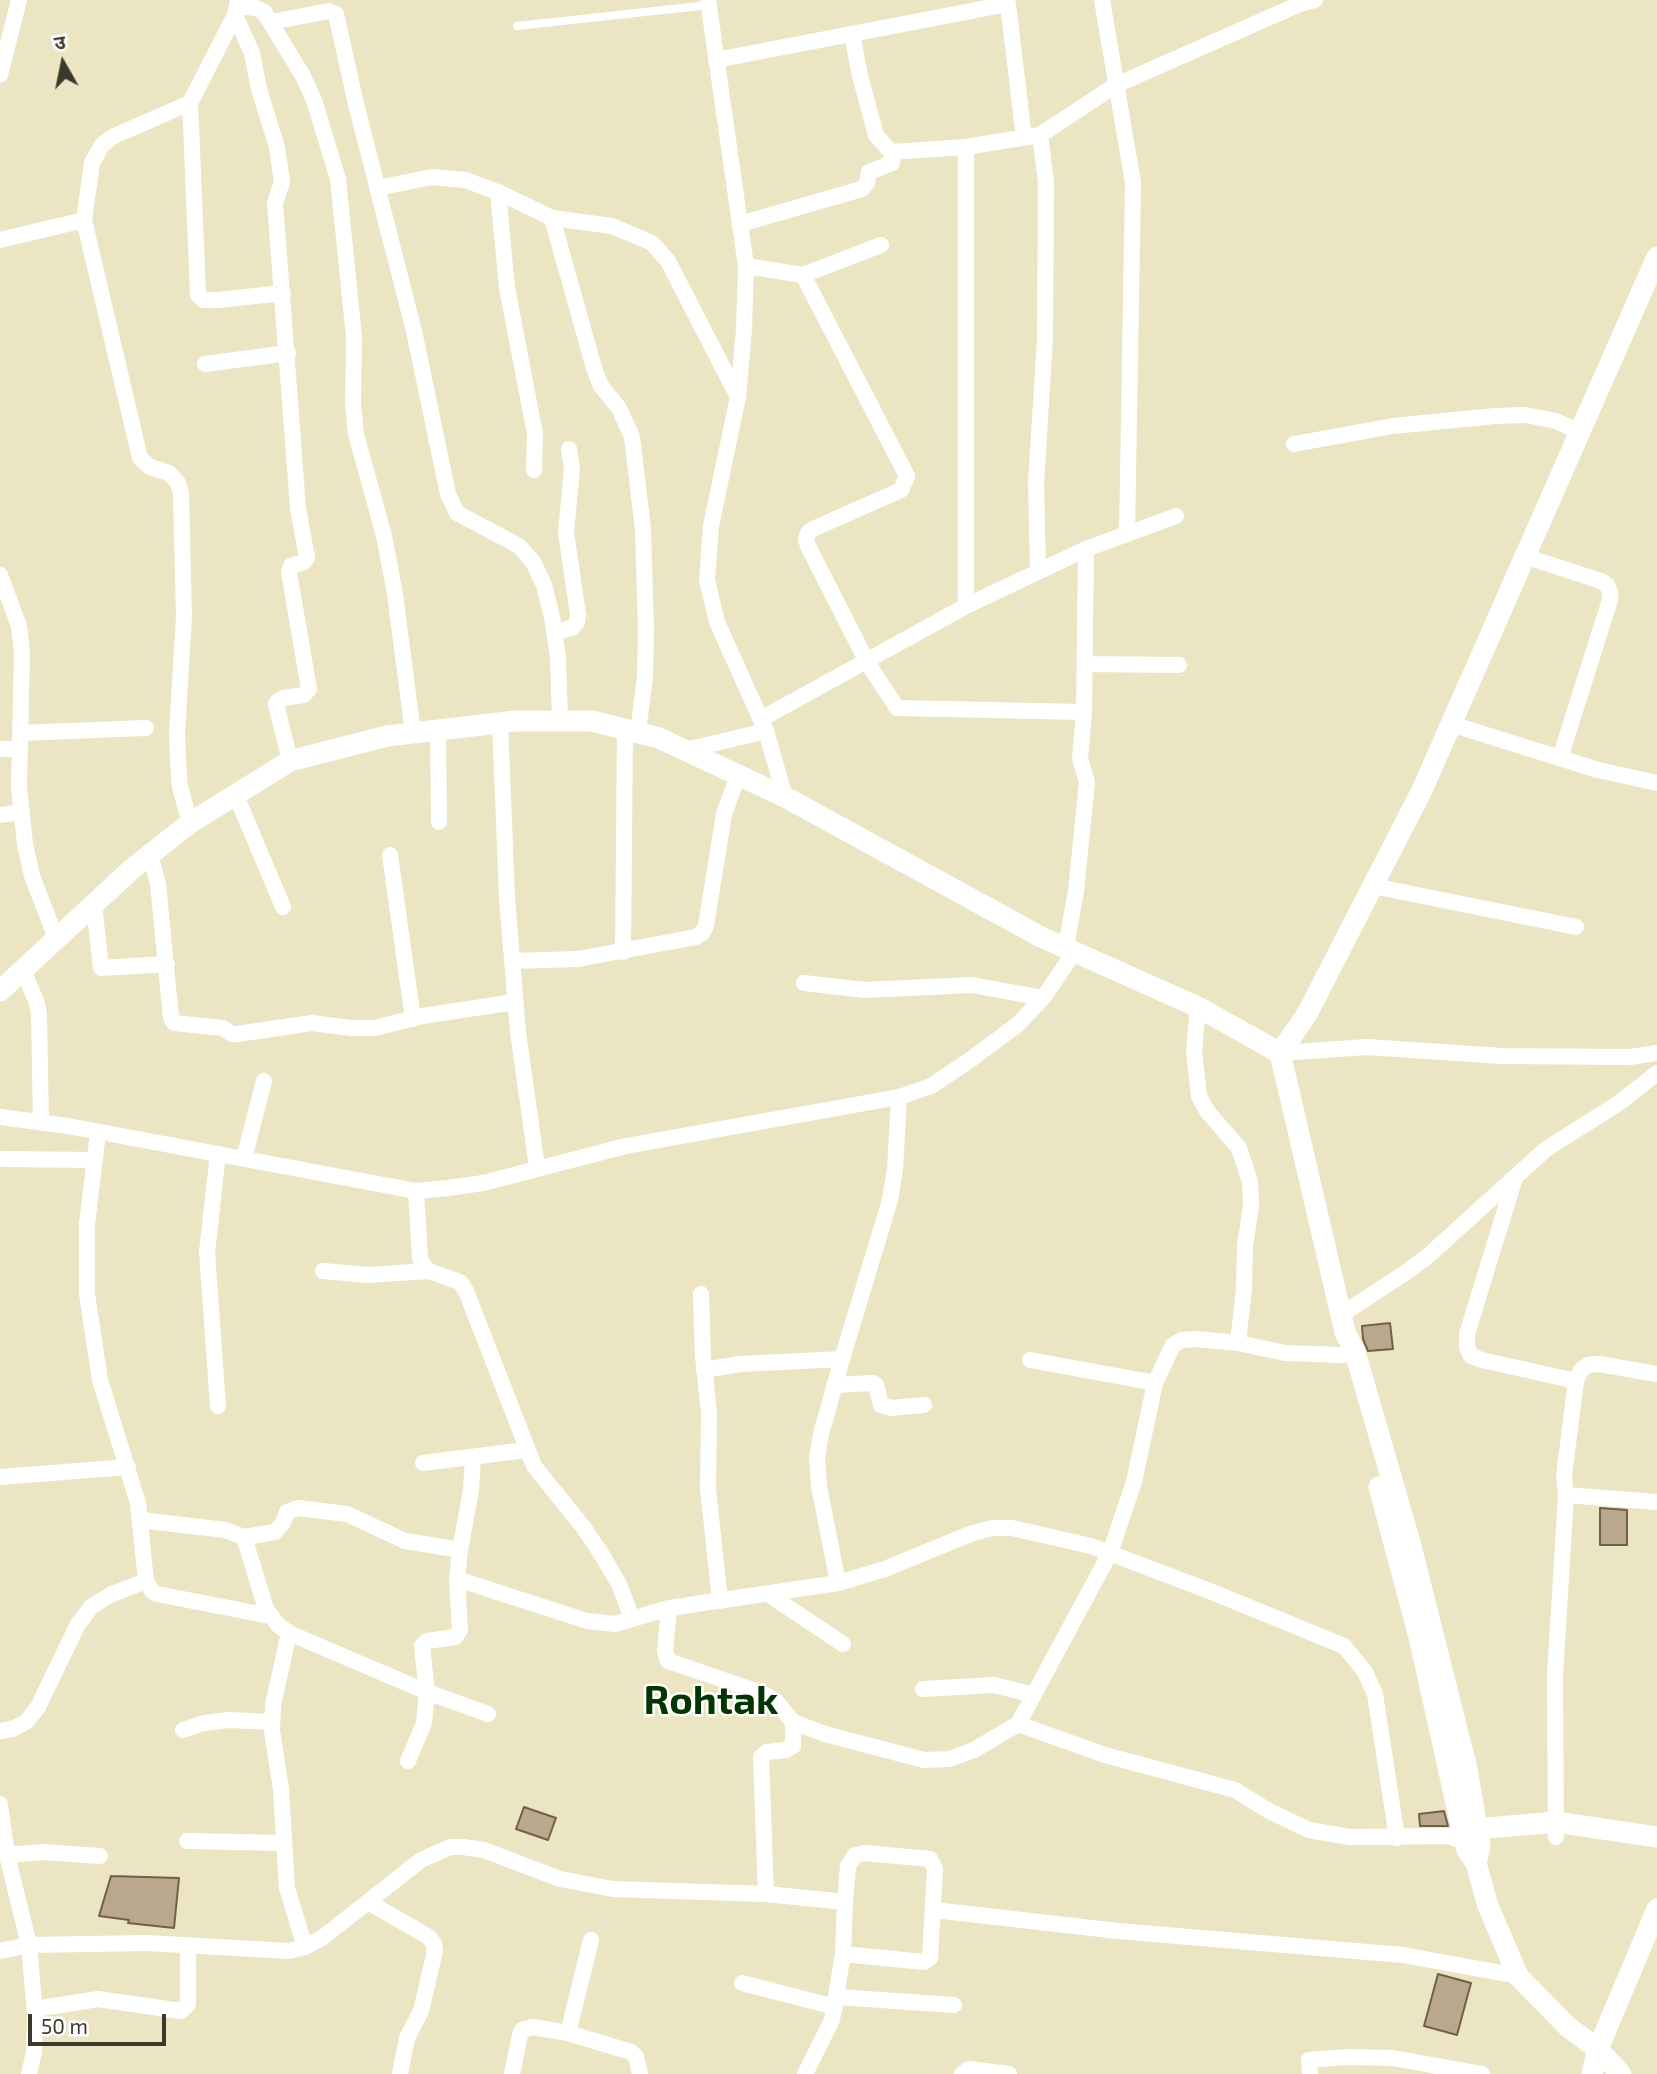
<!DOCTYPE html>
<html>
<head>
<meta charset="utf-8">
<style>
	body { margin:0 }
	#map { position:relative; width:1657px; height:2074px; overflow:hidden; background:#ebe5c4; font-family:"Exo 2","Noto Sans Devanagari",sans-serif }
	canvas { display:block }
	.north { position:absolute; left:28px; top:28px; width:70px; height:70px; -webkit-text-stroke:5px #fff; paint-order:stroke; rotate:351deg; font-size:19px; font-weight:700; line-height:28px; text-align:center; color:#3b392c }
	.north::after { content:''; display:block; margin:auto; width:24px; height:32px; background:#3b392c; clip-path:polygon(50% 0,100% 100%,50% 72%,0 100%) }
	.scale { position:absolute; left:28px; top:2014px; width:138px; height:32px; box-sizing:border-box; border:4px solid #3b392c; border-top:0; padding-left:9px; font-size:21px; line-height:24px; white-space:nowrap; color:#3b392c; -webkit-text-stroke:5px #fff; paint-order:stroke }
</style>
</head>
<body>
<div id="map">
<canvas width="1657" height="2074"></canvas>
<div class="north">उ</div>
<div class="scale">50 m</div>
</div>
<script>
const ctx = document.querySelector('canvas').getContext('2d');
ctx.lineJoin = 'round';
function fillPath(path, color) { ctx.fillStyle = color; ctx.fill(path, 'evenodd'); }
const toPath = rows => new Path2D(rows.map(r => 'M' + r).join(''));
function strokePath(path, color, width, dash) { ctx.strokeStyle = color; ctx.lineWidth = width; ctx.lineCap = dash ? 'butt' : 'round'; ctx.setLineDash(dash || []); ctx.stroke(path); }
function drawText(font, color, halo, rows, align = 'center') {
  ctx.font = font + ' "Exo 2",sans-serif'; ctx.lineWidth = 5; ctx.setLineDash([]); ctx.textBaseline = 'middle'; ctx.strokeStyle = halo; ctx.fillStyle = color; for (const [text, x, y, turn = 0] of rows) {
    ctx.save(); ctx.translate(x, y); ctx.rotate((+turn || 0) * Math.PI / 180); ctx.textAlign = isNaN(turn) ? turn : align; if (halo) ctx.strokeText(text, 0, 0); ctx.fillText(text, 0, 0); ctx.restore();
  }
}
const building = toPath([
	[1390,1323,1393,1349,1368,1351,1363,1339,1362,1326,1390,1323],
	[1600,1508,1627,1510,1627,1545,1600,1545,1600,1508],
	[524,1807,556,1818,548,1840,516,1829,524,1807],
	[1444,1811,1448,1826,1420,1826,1419,1814,1444,1811],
	[111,1876,179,1878,174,1928,128,1923,129,1920,99,1916,111,1876],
	[1438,1974,1471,1983,1457,2035,1424,2026,1438,1974]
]);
const service = toPath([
	[517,26,709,5]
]);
const minor = toPath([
	[708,0,746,266,744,330,738,397,711,526,707,580,717,622,766,731,785,797],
	[1102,0,1133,183,1127,534],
	[237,6,256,8,264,12,303,76,314,100,338,179,354,337,353,405,356,434,384,536,395,594,413,733],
	[235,15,252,53,259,89,277,147,282,182,275,203,298,508,307,558,304,562,291,566,289,572,309,689,304,695,284,698,278,701,276,704,290,761],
	[271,22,329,11,336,14,356,104,414,331,448,494,457,513,519,546,533,562,544,585,552,617,558,657,560,720],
	[852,34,860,76,876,135,891,152],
	[716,60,1008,4,1024,138],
	[0,75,19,0],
	[190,103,198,295,204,300,218,300,283,293],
	[377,188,432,177,465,180,498,192,552,218,612,226,652,243,668,261,738,397],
	[498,192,507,288,535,434,534,470],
	[552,218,594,368,601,386,619,408,632,437,643,529,646,630,645,677,638,732],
	[740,224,862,189,867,183,869,172,892,163,891,152,966,147,1040,135,1116,85,1300,4,1315,0],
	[0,240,84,220],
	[746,266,803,275,881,245],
	[803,275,907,476,901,490,813,529,808,533,806,539,808,546,867,662,897,708,1084,712],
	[205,364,288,353],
	[1294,444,1393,426,1495,416,1526,415,1556,421,1580,432],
	[1524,556,1601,581,1607,585,1610,592,1610,600,1560,758],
	[1038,570,1036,484,1045,339,1046,183,1040,135],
	[0,575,19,626,22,652,19,787,25,844,32,876,57,941],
	[966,606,966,147],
	[555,632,572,628,577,622,578,615,566,532,572,469,569,449],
	[1085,664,1179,665],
	[761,719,966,606,1086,549,1176,516],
	[500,723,507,898,518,1032,537,1167],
	[1451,724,1598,770,1657,783],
	[438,730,439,822],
	[20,733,146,728],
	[0,749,20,749],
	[686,750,766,731],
	[235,793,283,907],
	[0,815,21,812],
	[190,823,180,787,178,762,177,733,184,617,181,493,178,483,169,473,150,467,140,458,84,220,92,163,102,145,114,136,190,103,235,15,238,0],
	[150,854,158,884,171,1018,174,1023,223,1028,232,1034,237,1034,312,1023,351,1028,375,1028,422,1016,515,1002],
	[390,855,413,1019],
	[1373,886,1576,927],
	[94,905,101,968,167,964],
	[1066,947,1076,891,1087,782,1080,758,1084,712,1086,549],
	[623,952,625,729],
	[512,961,578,959,696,937,702,933,706,926,724,814,738,776],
	[23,970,37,1003,39,1015,41,1122],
	[804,983,865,990,972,985,1043,998],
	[1198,1007,1194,1052,1199,1096,1207,1111,1239,1148,1250,1182,1251,1206,1245,1246,1244,1288,1238,1343],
	[1280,1053,1367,1047,1502,1056,1630,1057,1657,1053],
	[0,1117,68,1126,416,1191,448,1188,483,1183,626,1146,899,1097,931,1086,970,1060,1017,1025,1043,998,1075,951],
	[98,1133,87,1224,87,1294,100,1380,138,1503,146,1581,152,1591,157,1594,270,1616],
	[0,1159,95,1160],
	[244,1159,264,1081],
	[1514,1181,1467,1334,1467,1347,1471,1356,1482,1360,1576,1381],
	[416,1191,420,1258,423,1265,429,1271,460,1282,466,1291,534,1466,584,1528,602,1555,619,1584,632,1618],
	[323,1271,368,1275,429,1271],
	[701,1294,703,1357,709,1412,708,1489,720,1601],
	[1342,1314,1405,1273,1428,1256,1546,1149,1619,1103,1657,1073],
	[1030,1360,1155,1383],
	[704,1370,740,1364,842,1359],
	[834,1385,873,1383,876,1385,881,1405,891,1408,924,1405],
	[218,1406,207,1252,218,1154],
	[423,1463,526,1450],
	[0,1477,128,1467],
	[1566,1495,1657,1502],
	[141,1520,225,1530,244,1537,266,1609,278,1625,289,1633,273,1705,272,1731,281,1789,287,1888,305,1947],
	[244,1537,275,1532,283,1523,287,1512,298,1508,347,1514,405,1541,460,1550],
	[457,1579,587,1621,615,1624,669,1608,838,1583,885,1569,970,1534,992,1528,1012,1528,1091,1546,1212,1592,1344,1646,1365,1672,1375,1694,1397,1838],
	[838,1583,819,1486,817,1458,821,1434,842,1359,890,1200,895,1169,899,1097],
	[768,1594,843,1644],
	[669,1608,665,1651,668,1661,762,1693,776,1701,793,1722,825,1734,924,1760,949,1759,974,1750,1018,1724,1105,1755,1235,1790,1269,1811,1309,1830,1350,1837,1448,1836,1465,1842],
	[289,1633,427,1692,488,1714],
	[923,1689,994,1685,1034,1695],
	[1018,1724,1110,1553,1134,1482,1155,1383,1173,1345,1182,1340,1196,1339,1238,1343,1285,1353,1342,1355,1355,1352],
	[183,1730,204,1723,229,1720,272,1722],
	[0,1731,13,1729,27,1721,38,1707,78,1624,92,1606,112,1594,146,1581],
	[408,1761,424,1723,427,1692,422,1646,427,1641,455,1637,460,1630,457,1579,460,1550,471,1490,473,1457],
	[0,1804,7,1855,29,1945,35,2014,34,2052,29,2074],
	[1556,1837,1555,1676,1566,1495,1564,1476,1576,1381,1581,1370,1588,1365,1599,1364,1657,1374],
	[187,1841,283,1843],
	[7,1855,43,1852,100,1856],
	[766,1894,761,1757,767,1752,786,1750,793,1746,793,1722],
	[368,1902,429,1937,434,1944,435,1951,421,2011,407,2038,400,2074],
	[934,1910,1118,1931,1403,1955,1518,1976],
	[0,1951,29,1945,147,1943,289,1951,305,1947,322,1938,421,1860,450,1847,463,1847,484,1850,560,1879,613,1889,766,1894,845,1902,843,1954,924,1962,930,1958,935,1869,930,1859,864,1853,855,1855,848,1866,845,1902],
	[742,1983,835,2007],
	[837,1997,954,2005],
	[35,2009,98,1999,181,2011,188,2004,188,1945],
	[568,2033,591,1940],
	[512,2074,520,2035,522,2030,532,2027,568,2033,631,2052,636,2057,640,2074],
	[805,2074,832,2020,843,1954],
	[962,2074,969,2069,1009,2074],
	[1310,2074,1309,2060,1346,2057,1393,2058,1482,2074]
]);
const tertiary = toPath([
	[0,991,133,868,190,823,290,761,387,736,516,721,592,721,659,738,785,797,1041,937,1198,1007,1280,1053],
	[1379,1487,1419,1637,1462,1830,1467,1850,1476,1863,1488,1906,1518,1976,1568,2027,1598,2049,1621,2074],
	[1464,1830,1556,1822,1657,1837],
	[1476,1863,1480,1846,1467,1769,1411,1546,1355,1352,1345,1332,1280,1053,1307,1014,1422,790,1657,257],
	[1592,2074,1598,2049,1657,1909]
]);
const townNames = [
	["Rohtak",711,1701]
];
fillPath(building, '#baa88c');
strokePath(building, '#716047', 2);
strokePath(service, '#fff', 8);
strokePath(minor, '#fff', 16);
strokePath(tertiary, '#fff', 21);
drawText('bold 40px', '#013600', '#fff', townNames);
</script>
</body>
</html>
